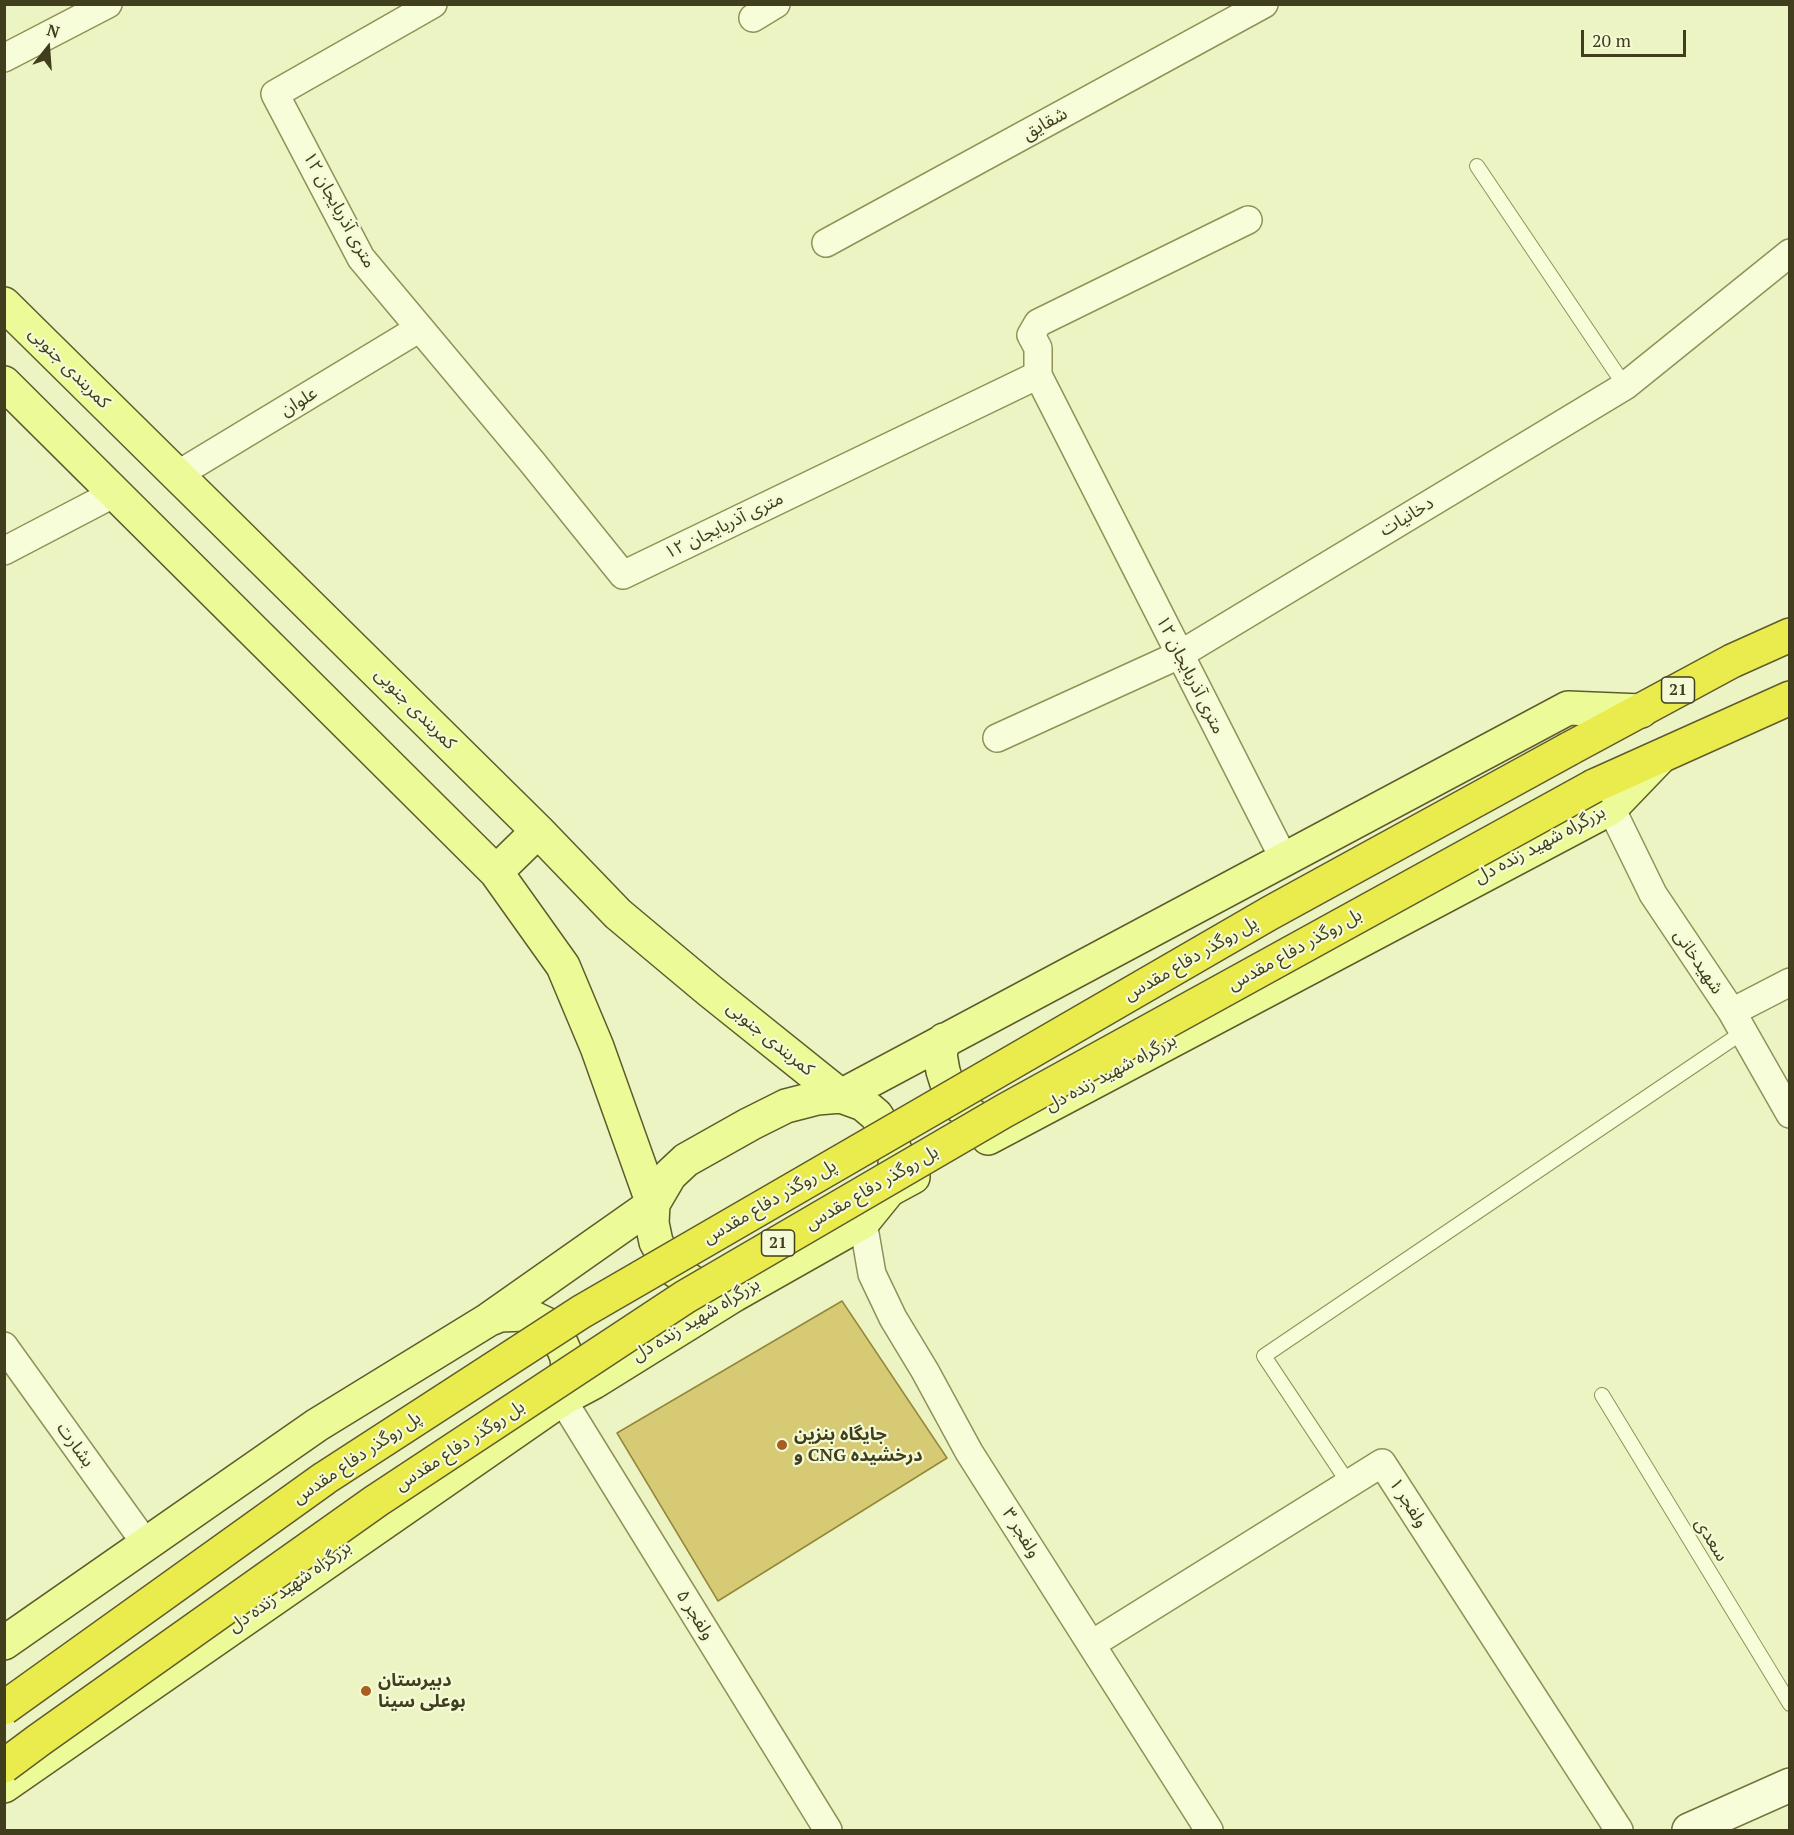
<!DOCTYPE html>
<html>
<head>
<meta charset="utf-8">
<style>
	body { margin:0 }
	#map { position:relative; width:1794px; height:1835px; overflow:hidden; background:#ecf4c4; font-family:"PT Serif",serif }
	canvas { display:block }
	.frame { position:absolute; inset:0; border:6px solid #403e1d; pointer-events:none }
	.north { position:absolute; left:18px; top:18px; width:60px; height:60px; -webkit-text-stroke:4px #f4fad5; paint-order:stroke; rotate:17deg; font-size:16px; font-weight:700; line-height:24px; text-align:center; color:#403e1d }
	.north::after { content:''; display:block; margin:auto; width:21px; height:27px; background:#403e1d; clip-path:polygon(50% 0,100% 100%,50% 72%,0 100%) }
	.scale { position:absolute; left:1581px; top:30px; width:105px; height:27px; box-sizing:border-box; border:3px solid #403e1d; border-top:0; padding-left:8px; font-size:18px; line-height:21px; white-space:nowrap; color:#403e1d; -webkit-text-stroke:4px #f4fad5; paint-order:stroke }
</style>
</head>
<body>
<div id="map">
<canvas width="1794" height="1835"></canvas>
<div class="frame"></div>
<div class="north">N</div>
<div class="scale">20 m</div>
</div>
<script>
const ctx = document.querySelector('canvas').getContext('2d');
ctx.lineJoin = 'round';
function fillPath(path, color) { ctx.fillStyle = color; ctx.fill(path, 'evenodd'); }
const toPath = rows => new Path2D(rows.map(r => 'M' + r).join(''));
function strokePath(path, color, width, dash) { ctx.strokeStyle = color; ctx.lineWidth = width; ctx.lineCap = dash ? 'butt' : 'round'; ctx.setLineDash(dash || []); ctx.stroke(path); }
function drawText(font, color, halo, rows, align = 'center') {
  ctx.font = font + ' "PT Serif","Noto Sans Arabic",serif'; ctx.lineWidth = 4.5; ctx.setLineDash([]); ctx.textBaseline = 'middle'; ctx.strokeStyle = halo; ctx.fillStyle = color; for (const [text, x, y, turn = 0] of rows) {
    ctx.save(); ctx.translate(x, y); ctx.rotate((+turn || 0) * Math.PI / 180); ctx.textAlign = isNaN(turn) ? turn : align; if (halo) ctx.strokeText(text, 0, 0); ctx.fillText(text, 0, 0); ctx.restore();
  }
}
const building = toPath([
	[842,1301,947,1458,718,1601,617,1433,842,1301]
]);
const lane = toPath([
	[1477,166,1625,386],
	[1602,1395,1790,1704],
	[1349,1484,1264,1356,1743,1032]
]);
const street = toPath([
	[433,4,275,94,361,258,532,462,623,575,1038,375,1284,859],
	[753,18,776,4],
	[4,58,108,4],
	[826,243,1264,4],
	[1038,375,1038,348,1031,335,1038,323,1248,220],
	[177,475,420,328],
	[4,551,115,493],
	[997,738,1179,655,1625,386,1790,253],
	[1611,808,1653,894,1732,1012,1790,1114],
	[1732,1012,1790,982],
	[863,1222,872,1274,893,1318,925,1371,969,1452,1209,1830],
	[4,1346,146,1544],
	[562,1399,828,1830],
	[1092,1644,1382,1463,1619,1830]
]);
const secondary = toPath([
	[1689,1830,1790,1785]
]);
const primary = toPath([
	[4,304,538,831,618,914,710,991,841,1096,863,1104,876,1115,889,1135,896,1153,894,1176,889,1190],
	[4,383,496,872,563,966,597,1047,653,1204,652,1223,656,1242,670,1267,705,1291,725,1294],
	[496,872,538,831],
	[944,1040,940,1054,943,1071,950,1093,957,1104,977,1119,994,1125,1009,1127],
	[988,1138,1611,808,1660,757],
	[490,1319,500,1315,525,1314,548,1325,557,1334,567,1357,568,1370,562,1399],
	[4,1643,317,1425,488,1320,653,1204,670,1175,686,1160,750,1124,786,1106,817,1098,841,1096,1568,708,1641,711],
	[4,1786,562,1399,594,1382,734,1295,863,1222,889,1190,913,1177]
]);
const highway = toPath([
	[1569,749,1732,661,1790,635],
	[1594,786,1790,698]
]);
const highwayBridge = toPath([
	[4,1708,325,1478,581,1312,1270,913,1569,749],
	[4,1766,39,1740,376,1501,685,1297,1004,1111,1594,786]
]);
const markers = [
	[782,1445,6,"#a95d1f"],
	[366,1691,6,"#a95d1f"]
];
const shields = [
	[1678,690,33],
	[778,1243,33]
];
const shieldNames = [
	["21",1678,690],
	["21",778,1243]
];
const streetNames = [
	["شقایق",1045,124,-29],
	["۱۲ متری آذربایجان",339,210,61],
	["کمربندی جنوبی",69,368,45],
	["علوان",299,402,-31],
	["دخانیات",1407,517,-31],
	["۱۲ متری آذربایجان",724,526,-26],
	["۱۲ متری آذربایجان",1190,675,63],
	["کمربندی جنوبی",415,709,45],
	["بزرگراه شهید زنده دل",1540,845,-28],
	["بل روگذر دفاع مقدس",1295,950,-29],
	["پل روگذر دفاع مقدس",1191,959,-30],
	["شهیدخانی",1698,962,56],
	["کمربندی جنوبی",770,1039,39],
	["بزرگراه شهید زنده دل",1111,1073,-28],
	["بل روگذر دفاع مقدس",872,1188,-30],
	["پل روگذر دفاع مقدس",770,1202,-30],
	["بزرگراه شهید زنده دل",696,1320,-31],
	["بشارت",75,1445,54],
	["بل روگذر دفاع مقدس",460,1446,-33],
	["پل روگذر دفاع مقدس",357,1458,-34],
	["ولفجر ۱",1408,1503,57],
	["ولفجر ۳",1021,1533,58],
	["سعدی",1711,1540,59],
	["بزرگراه شهید زنده دل",290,1587,-35],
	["ولفجر ۵",695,1615,58]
];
const poiNames = [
	["جایگاه بنزین",794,1435],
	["و CNG درخشیده",794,1456],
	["دبیرستان",378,1681],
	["بوعلی سینا",378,1702]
];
fillPath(building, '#d6ca75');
strokePath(building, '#94873a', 1.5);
strokePath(lane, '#919157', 16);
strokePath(street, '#919157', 30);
strokePath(secondary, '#73713b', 36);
strokePath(primary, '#5f5b2c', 36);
strokePath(highway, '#5f5b2c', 36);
strokePath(lane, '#f7fdd9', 14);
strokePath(street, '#f7fdd9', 27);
strokePath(secondary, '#f7fdd9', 33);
strokePath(primary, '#ecfb98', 33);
strokePath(highway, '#e9ec4c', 33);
strokePath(highwayBridge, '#5f5b2c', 36, []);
strokePath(highwayBridge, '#e9ec4c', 33);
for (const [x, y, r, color] of markers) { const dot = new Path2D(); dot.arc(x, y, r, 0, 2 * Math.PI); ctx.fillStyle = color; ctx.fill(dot); strokePath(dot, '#f4fad5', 2); }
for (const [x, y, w] of shields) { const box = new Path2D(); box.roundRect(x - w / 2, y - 13, w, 26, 4.5); ctx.fillStyle = '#f4fad5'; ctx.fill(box); strokePath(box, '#403e1d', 1.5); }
drawText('bold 16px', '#403e1d', null, shieldNames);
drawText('18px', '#403e1d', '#f4fad5', streetNames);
drawText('bold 18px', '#403e1d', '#f4fad5', poiNames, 'left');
</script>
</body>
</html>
